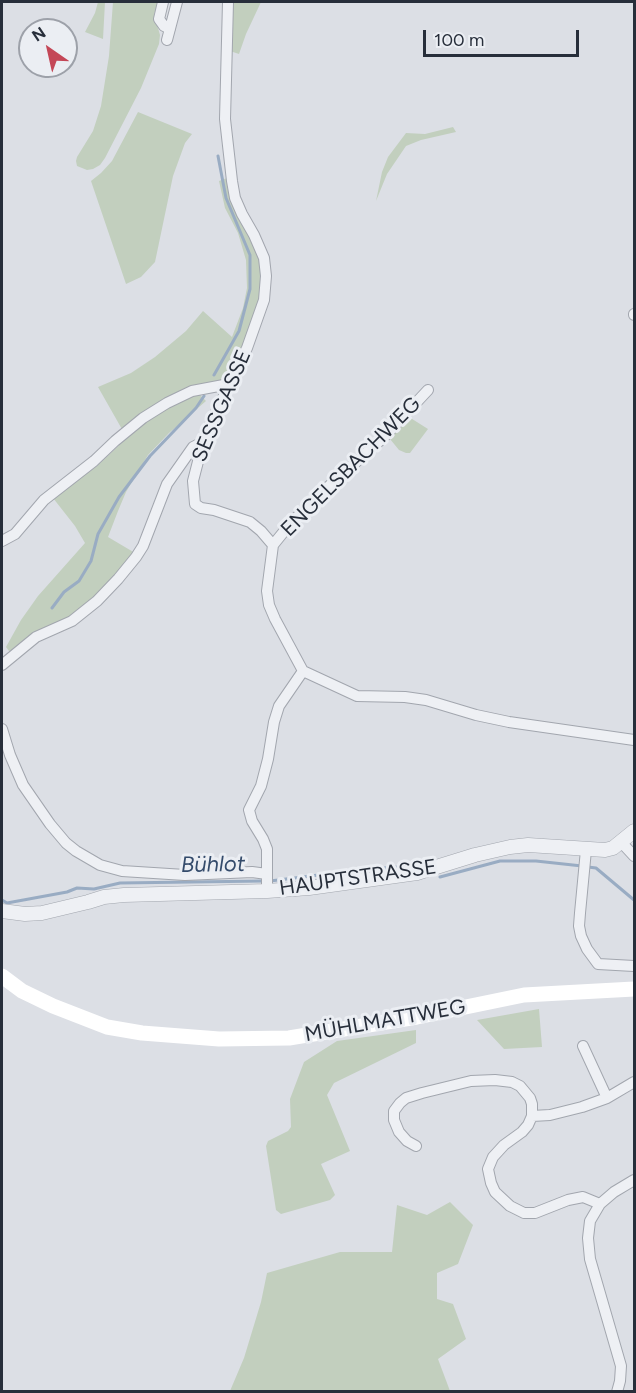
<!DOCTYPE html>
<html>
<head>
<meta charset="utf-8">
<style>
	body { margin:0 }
	#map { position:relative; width:636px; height:1393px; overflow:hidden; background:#dcdfe5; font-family:Figtree,sans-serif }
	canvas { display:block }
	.frame { position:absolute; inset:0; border:3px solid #272e3a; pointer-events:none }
	.north { position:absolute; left:18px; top:18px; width:60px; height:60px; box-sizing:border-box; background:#ebeef3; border:2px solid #9da1a9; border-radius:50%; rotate:326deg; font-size:16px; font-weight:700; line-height:24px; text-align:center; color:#272e3a }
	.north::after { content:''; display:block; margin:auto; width:21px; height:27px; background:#c44757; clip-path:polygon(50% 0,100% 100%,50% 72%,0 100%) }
	.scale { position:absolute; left:423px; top:30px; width:156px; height:27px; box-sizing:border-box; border:3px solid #272e3a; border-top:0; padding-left:8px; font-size:18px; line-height:21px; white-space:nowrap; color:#272e3a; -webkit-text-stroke:4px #ebeef3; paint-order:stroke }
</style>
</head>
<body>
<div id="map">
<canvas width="636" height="1393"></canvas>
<div class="frame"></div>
<div class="north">N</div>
<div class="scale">100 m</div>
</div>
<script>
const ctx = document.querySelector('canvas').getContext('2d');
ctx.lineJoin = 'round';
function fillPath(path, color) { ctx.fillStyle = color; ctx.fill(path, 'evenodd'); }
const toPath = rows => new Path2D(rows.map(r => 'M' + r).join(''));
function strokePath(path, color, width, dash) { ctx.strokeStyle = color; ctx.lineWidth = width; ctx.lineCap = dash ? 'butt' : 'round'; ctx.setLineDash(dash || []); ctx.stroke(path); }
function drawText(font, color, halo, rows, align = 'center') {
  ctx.font = font + ' Figtree,sans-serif'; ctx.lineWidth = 6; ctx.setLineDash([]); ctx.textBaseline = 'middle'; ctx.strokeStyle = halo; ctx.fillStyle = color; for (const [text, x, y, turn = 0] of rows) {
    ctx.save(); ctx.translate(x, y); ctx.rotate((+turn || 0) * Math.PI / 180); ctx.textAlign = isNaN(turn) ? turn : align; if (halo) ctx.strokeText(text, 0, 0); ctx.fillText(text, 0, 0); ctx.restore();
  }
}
const green = toPath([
	[98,2,105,2,103,39,85,32,95,13],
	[113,2,159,2,154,14,160,35,159,44,141,88,105,158,100,165,93,169,87,170,77,166,76,161,77,157,93,131,101,106,109,56],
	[230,2,261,2,246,34,239,54,230,51],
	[138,112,192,134,185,143,173,176,155,262,141,277,126,284,91,181,101,173,112,161],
	[453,127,456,132,421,140,406,146,387,174,376,201,382,172,388,157,406,133,425,134],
	[227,178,257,252,262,269,262,289,257,309,241,349,233,367,225,380,177,394,123,431,98,387,131,373,155,357,186,331,203,311,232,337,243,308,247,288,246,260,238,233,225,208,219,181],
	[198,393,206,401,169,433,148,455,126,492,118,511,108,537,135,553,112,580,79,611,14,650,9,651,6,647,21,620,38,596,85,543,75,526,53,498,97,466,146,420],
	[409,417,428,429,410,453,406,453,399,450,390,439,390,435],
	[539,1009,542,1047,504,1049,477,1020],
	[416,1030,416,1043,334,1083,327,1095,350,1151,321,1164,335,1195,330,1200,281,1214,276,1210,266,1146,268,1141,288,1131,291,1127,290,1099,304,1062,337,1041],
	[450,1202,473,1225,458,1264,437,1273,437,1299,453,1304,466,1339,438,1359,450,1391,230,1391,244,1358,261,1302,267,1273,340,1252,392,1252,397,1205,427,1215]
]);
const stream = toPath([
	[214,375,239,331,250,289,250,255,226,198,218,156],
	[52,608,64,592,79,581,91,561,98,534,119,497,150,456,196,408,204,396],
	[588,867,596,868,634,900],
	[440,877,500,861,536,861,582,866],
	[270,881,359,870,421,865],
	[2,900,7,903,67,892,77,888,94,889,120,883,263,881]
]);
const minor = toPath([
	[163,2,159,19,164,26,170,29],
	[228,2,225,119,232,181,235,198,242,214,254,235,264,258,266,276,264,300,247,348,208,429,203,442,193,481,195,504,201,508,214,510,250,522,261,531,273,545,267,591,269,605,275,619,303,671,357,696,405,697,426,700,476,715,509,722,634,740],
	[167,40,177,2],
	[634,314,634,315],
	[2,541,15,534,44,500,94,461,115,441,143,418,167,403,192,391,229,384],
	[273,545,290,524,319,495,384,437,428,390],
	[2,665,36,637,72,621,97,601,118,579,136,557,143,546,167,484,193,447,203,442],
	[2,729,10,755,23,785,50,824,66,843,76,851,100,865,122,871,185,875,252,872,267,874],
	[621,842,634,856],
	[586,850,580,913,579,926,581,936,587,949,598,964,634,966],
	[267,891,267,849,263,839,252,821,249,810,261,786,268,759,274,722,279,706,303,671],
	[583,1046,607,1098],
	[532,1116,550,1115,582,1107,607,1098,634,1082],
	[416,1146,407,1141,399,1132,394,1120,394,1111,400,1103,406,1098,422,1093,471,1081,495,1080,512,1082,520,1086,530,1098,532,1104,532,1116,528,1125,522,1132,504,1145,493,1157,488,1169,491,1183,495,1192,510,1206,524,1213,535,1213,568,1200,583,1197,600,1204],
	[617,1392,620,1381,621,1366,590,1259,588,1238,590,1221,600,1204,614,1192,634,1180]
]);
const tertiary = toPath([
	[2,911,25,914,42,913,88,902,104,897,124,895,267,891,309,888,417,873,475,855,510,847,528,845,605,850,613,848,634,831]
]);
const secondary = toPath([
	[2,976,22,991,53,1006,107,1027,142,1033,219,1039,289,1038,417,1017,524,995,634,989]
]);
const streetNames = [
	["SESSGASSE",222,406,-67],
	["ENGELSBACHWEG",351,467,-45],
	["HAUPTSTRASSE",358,878,-8],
	["MÜHLMATTWEG",385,1021,-10]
];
const waterNames = [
	["Bühlot",213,865,-1]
];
fillPath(green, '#c2cfbe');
strokePath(stream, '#99acc3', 3);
strokePath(minor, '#a2a6ae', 12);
strokePath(tertiary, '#a2a6ae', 15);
strokePath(minor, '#eef0f4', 10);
strokePath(tertiary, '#eef0f4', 14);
strokePath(secondary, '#fff', 15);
drawText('21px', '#272e3a', '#ebeef3', streetNames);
drawText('italic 22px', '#344b6b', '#ebeef3', waterNames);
</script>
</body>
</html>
